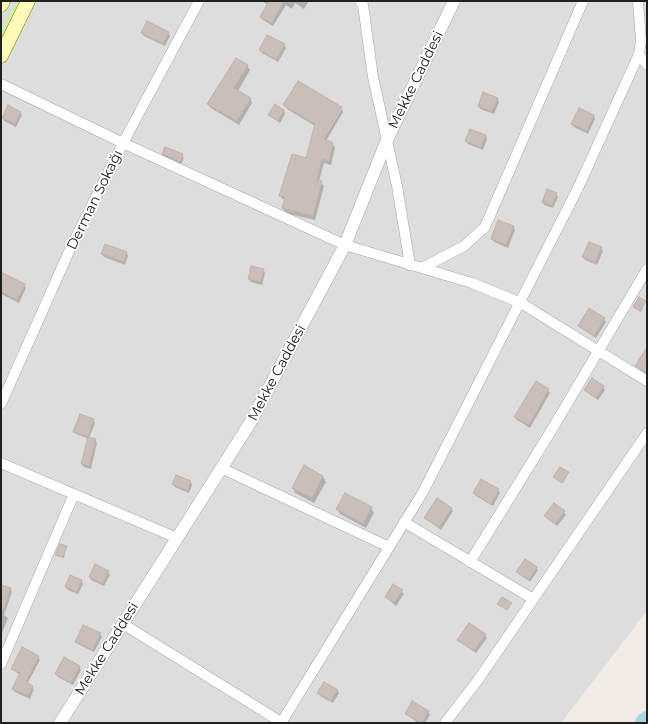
<!DOCTYPE html>
<html>
<head>
<meta charset="utf-8">
<style>
	body { margin:0 }
	#map { position:relative; width:648px; height:724px; overflow:hidden; background:#f1ece6; font-family:Montserrat,sans-serif }
	canvas { display:block }
	.frame { position:absolute; inset:0; border:2px solid #202020; pointer-events:none }
</style>
</head>
<body>
<div id="map">
<canvas width="648" height="724"></canvas>
<div class="frame"></div>
</div>
<script>
const ctx = document.querySelector('canvas').getContext('2d');
ctx.lineJoin = 'round';
function fillPath(path, color) { ctx.fillStyle = color; ctx.fill(path, 'evenodd'); }
const toPath = rows => new Path2D(rows.map(r => 'M' + r).join(''));
function strokePath(path, color, width, dash) { ctx.strokeStyle = color; ctx.lineWidth = width; ctx.lineCap = dash ? 'butt' : 'round'; ctx.setLineDash(dash || []); ctx.stroke(path); }
function drawText(font, color, halo, rows, align = 'center') {
  ctx.font = font + ' Montserrat,sans-serif'; ctx.lineWidth = 3.5; ctx.setLineDash([]); ctx.textBaseline = 'middle'; ctx.strokeStyle = halo; ctx.fillStyle = color; for (const [text, x, y, turn = 0] of rows) {
    ctx.save(); ctx.translate(x, y); ctx.rotate((+turn || 0) * Math.PI / 180); ctx.textAlign = isNaN(turn) ? turn : align; if (halo) ctx.strokeText(text, 0, 0); ctx.fillText(text, 0, 0); ctx.restore();
  }
}
const residential = toPath([
	[1,1,647,1,647,611,561,723,1,723]
]);
const grass = toPath([
	[17,1,20,1,1,40,1,29]
]);
const shadow = toPath([
	[262,1,309,1,304,9,295,3,292,9,286,5,273,26,263,20,261,17,268,5],
	[142,33,168,33,170,36,165,46,144,36],
	[284,45,286,48,278,62,262,53,260,50],
	[247,66,250,70,238,91,250,98,252,103,239,125,211,108,208,104,221,82,223,82],
	[483,94,497,99,499,102,494,114,480,109,479,106],
	[284,105,341,108,319,142,321,143,342,109,343,112,326,141,333,144,335,148,331,165,324,163,319,181,324,186,315,220,285,213,283,208,285,201,280,196,307,159,315,126,287,109],
	[284,110,285,114,280,123,269,115],
	[20,112,22,115,16,127,4,121,3,118],
	[594,116,595,119,588,134,574,127,572,124],
	[486,136,487,139,483,150,468,144,466,141],
	[163,154,182,155,184,158,181,164,164,157],
	[556,194,558,197,553,208,544,205,543,202],
	[513,227,515,230,508,248,494,242,492,239],
	[601,248,603,251,597,265,585,260,583,257],
	[127,253,128,256,125,265,104,257,102,254],
	[263,270,265,273,262,285,251,282,249,279],
	[1,278,24,285,26,288,19,303,1,294],
	[645,302,641,312,635,308],
	[604,319,606,322,596,338,579,326],
	[647,355,647,375,636,366],
	[603,387,605,390,598,400,585,390],
	[548,390,550,393,530,428,517,420,515,417],
	[93,420,95,423,89,438,95,440,97,443,91,469,84,467,82,464,89,439,76,434,74,431],
	[304,467,323,477,326,482,314,503,295,493,293,488],
	[568,473,563,483,555,478],
	[177,476,191,482,192,485,189,493,175,487,173,484],
	[498,490,500,493,493,506,476,496,474,493],
	[371,508,374,513,366,528,340,514,337,509],
	[451,508,453,511,441,530,425,518],
	[564,512,566,515,557,526,546,516],
	[66,547,64,558,57,556,56,555],
	[536,567,538,570,530,582,518,572],
	[108,572,110,575,104,586,91,580,90,577],
	[81,581,83,584,78,594,68,590,66,587],
	[394,585,404,594,396,606,386,597],
	[1,586,11,589,12,592,4,615,8,618,1,636],
	[100,634,102,637,94,652,78,644,77,641],
	[485,635,487,638,476,653,459,640],
	[38,657,40,660,27,684,34,689,30,699,15,692,13,689,20,675,12,669],
	[79,667,81,670,73,685,58,677,56,674],
	[337,690,339,693,333,703,320,696,319,693],
	[428,712,430,715,425,723,418,723,406,714]
]);
const river = toPath([
	[645,723,647,721]
]);
const building = toPath([
	[269,1,284,1,272,23,260,17,269,1],
	[147,21,169,32,163,44,141,33,147,21],
	[267,35,285,44,276,60,259,50,267,35],
	[236,58,248,65,234,88,251,98,237,121,207,104,236,58],
	[298,81,342,107,323,138,333,143,329,161,322,159,317,180,322,181,313,216,282,208,285,197,279,196,292,154,306,158,315,124,283,105,298,81],
	[483,92,498,98,492,112,478,106,483,92],
	[275,104,284,110,278,121,268,115,275,104],
	[8,105,21,112,15,124,2,118,8,105],
	[579,108,594,115,587,131,571,124,579,108],
	[470,129,486,135,481,148,465,141,470,129],
	[165,147,183,154,180,162,162,154,165,147],
	[547,189,557,193,552,206,542,202,547,189],
	[498,220,514,226,506,245,491,239,498,220],
	[589,242,602,247,595,263,582,257,589,242],
	[105,244,127,252,124,262,101,254,105,244],
	[251,266,264,269,261,282,248,279,251,266],
	[1,272,25,284,17,300,1,292,1,272],
	[639,297,646,301,640,311,633,307,639,297],
	[589,308,605,318,594,336,578,326,589,308],
	[647,347,647,373,635,366,647,347],
	[592,378,604,386,596,398,584,390,592,378],
	[536,381,549,389,529,425,514,417,536,381],
	[80,414,94,419,88,437,73,432,80,414],
	[88,437,96,439,89,466,81,464,88,437],
	[304,465,323,476,312,498,292,488,304,465],
	[560,467,569,472,562,483,553,477,560,467],
	[176,475,191,481,188,491,172,484,176,475],
	[481,479,499,489,491,504,473,493,481,479],
	[345,493,372,507,363,524,336,509,345,493],
	[437,498,452,508,439,527,424,518,437,498],
	[554,503,565,511,555,524,544,516,554,503],
	[60,544,67,546,63,557,55,555,60,544],
	[525,559,537,567,529,580,516,572,525,559],
	[95,564,109,571,103,584,89,577,95,564],
	[70,575,82,580,77,592,65,587,70,575],
	[393,584,403,590,394,603,385,597,393,584],
	[1,585,11,588,2,614,1,613,1,585],
	[502,597,512,603,507,610,497,604,502,597],
	[469,623,486,634,474,651,457,640,469,623],
	[83,625,101,633,93,650,75,642,83,625],
	[22,647,39,656,26,682,33,686,28,696,12,689,20,673,11,669,22,647],
	[64,657,80,666,71,683,55,674,64,657],
	[324,682,338,690,331,701,317,693,324,682],
	[412,701,429,711,422,723,405,714,412,701]
]);
const minor = toPath([
	[360,1,363,5,373,77,397,186,410,265],
	[639,54,647,65],
	[1,84,123,143,345,245,472,283,521,303,647,381],
	[422,268,464,246,485,227,583,1],
	[1,404,71,247,123,143,199,1],
	[1,463,177,538],
	[221,468,389,547],
	[404,522,533,599],
	[470,562,551,431,647,269],
	[123,624,281,722],
	[1,664,74,494],
	[281,723,423,492,578,188,639,54,641,41,638,1],
	[445,723,478,680,647,433]
]);
const tertiary = toPath([
	[60,723,250,423,345,245,387,140,454,1]
]);
const secondary = toPath([
	[1,5,3,1],
	[1,56,28,1]
]);
const streetNames = [
	["Mekke Caddesi",416,80,-64],
	["Derman Sokağı",95,200,-64],
	["Mekke Caddesi",277,373,-62],
	["Mekke Caddesi",107,649,-58]
];
fillPath(residential, '#dedddd');
fillPath(grass, '#d2eea9');
fillPath(shadow, '#0003');
strokePath(river, '#a3dae1', 20);
fillPath(building, '#c9beb8');
strokePath(building, '#c4b1a7', 1);
strokePath(minor, '#a7a7a7', 11);
strokePath(tertiary, '#a7a7a7', 13);
strokePath(secondary, '#7d7e00', 15);
strokePath(minor, '#fff', 10);
strokePath(tertiary, '#fff', 12);
strokePath(secondary, '#fefab7', 14);
drawText('14px', '#202020', '#fff', streetNames);
</script>
</body>
</html>
